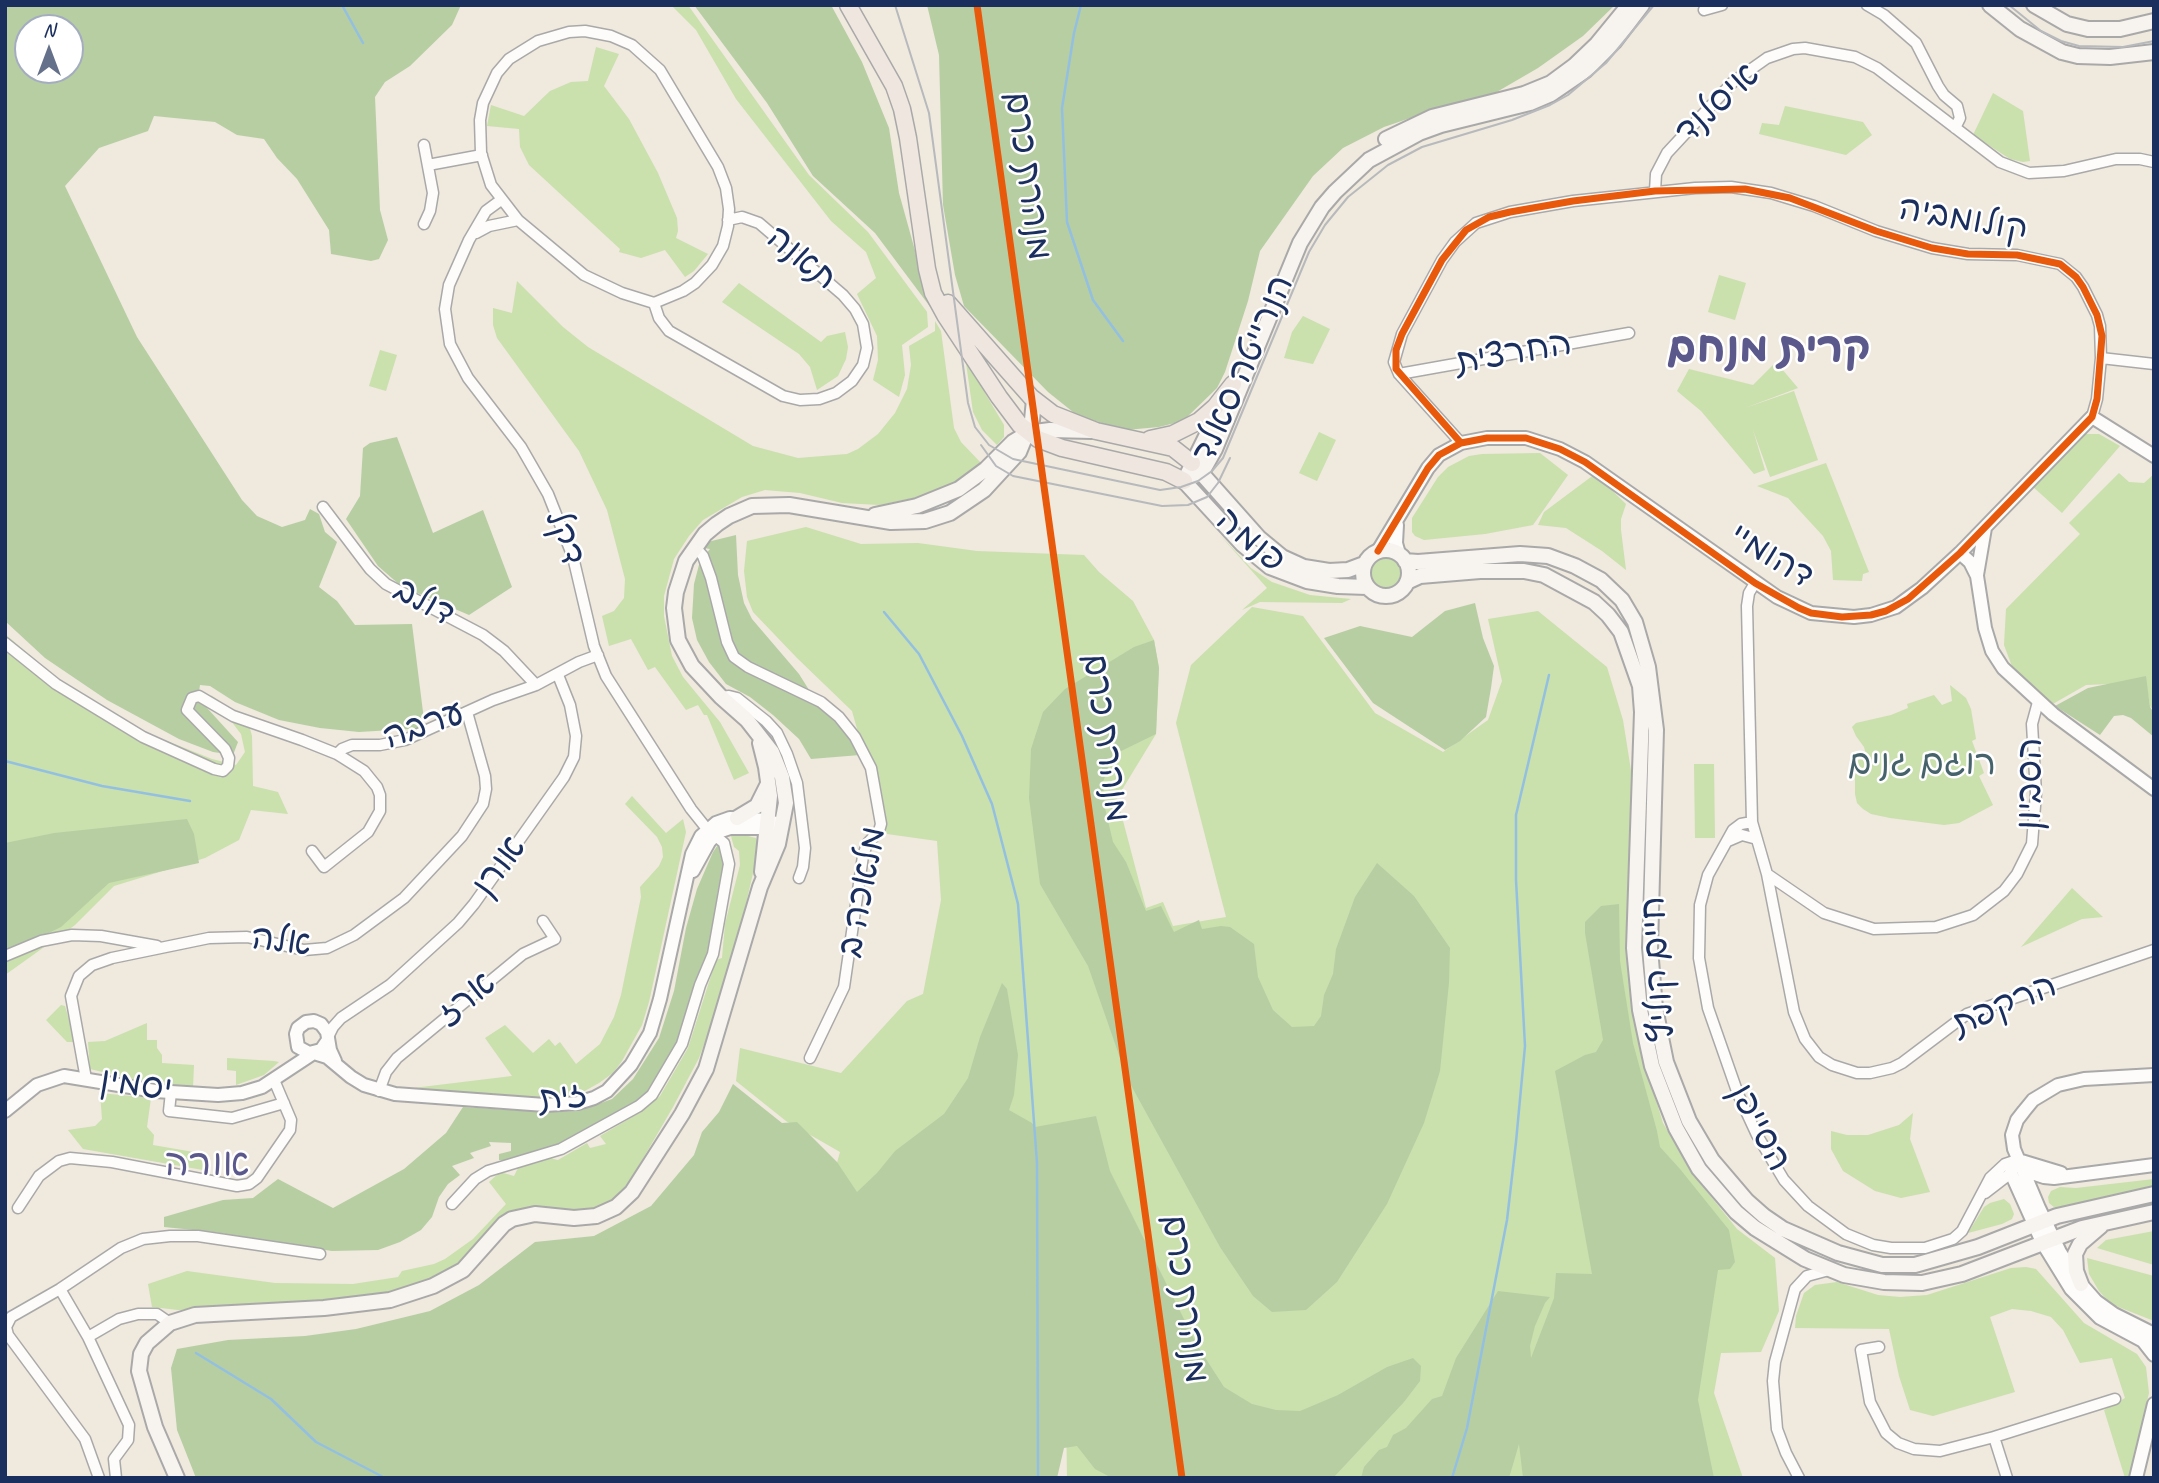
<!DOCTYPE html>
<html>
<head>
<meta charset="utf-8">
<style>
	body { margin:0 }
	#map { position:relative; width:2159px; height:1483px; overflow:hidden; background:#efe9de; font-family:Caveat,sans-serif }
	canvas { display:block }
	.frame { position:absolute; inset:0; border:7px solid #1b2f5e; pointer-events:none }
	.north { position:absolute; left:14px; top:14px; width:70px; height:70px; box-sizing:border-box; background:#fff; border:2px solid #a4acbf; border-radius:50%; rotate:0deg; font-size:19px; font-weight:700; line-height:28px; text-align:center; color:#1b2f5e }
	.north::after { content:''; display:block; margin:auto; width:24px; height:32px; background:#65708b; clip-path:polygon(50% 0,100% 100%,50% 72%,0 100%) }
</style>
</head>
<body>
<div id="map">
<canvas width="2159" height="1483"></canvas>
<div class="frame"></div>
<div class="north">N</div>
</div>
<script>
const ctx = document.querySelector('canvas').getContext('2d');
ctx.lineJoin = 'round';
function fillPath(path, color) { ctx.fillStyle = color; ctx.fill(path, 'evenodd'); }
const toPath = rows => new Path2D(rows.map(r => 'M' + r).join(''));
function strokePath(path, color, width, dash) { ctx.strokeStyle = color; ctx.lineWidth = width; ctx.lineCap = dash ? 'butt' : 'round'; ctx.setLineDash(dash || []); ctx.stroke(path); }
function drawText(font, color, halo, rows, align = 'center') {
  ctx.font = font + ' Caveat,"Playpen Sans Hebrew",sans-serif'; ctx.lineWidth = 5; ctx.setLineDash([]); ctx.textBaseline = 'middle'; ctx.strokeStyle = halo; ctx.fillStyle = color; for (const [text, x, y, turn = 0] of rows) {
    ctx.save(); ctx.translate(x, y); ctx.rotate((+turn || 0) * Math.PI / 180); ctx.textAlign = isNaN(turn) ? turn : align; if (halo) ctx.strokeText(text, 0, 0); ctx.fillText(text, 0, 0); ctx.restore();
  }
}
const green = toPath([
	[671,5,688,5,809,175,868,232,927,312,928,327,902,345,905,375,899,397,873,380,878,360,877,336,857,294,876,278,866,252,831,221,736,99,696,30],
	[596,47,619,54,604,86,629,119,658,173,677,218,678,231,676,238,708,254,694,271,685,277,665,250,641,258,619,252,620,249,529,165,520,147,519,129,487,126,491,105,524,116,550,91,571,82,588,81],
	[1993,93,2023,111,2030,161,2023,162,2010,159,1973,135],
	[1785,106,1863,122,1872,135,1846,155,1759,134,1762,123,1779,125],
	[1719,275,1746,283,1735,320,1708,312],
	[517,281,563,327,588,347,753,446,798,458,847,454,858,449,878,434,895,413,907,389,911,365,909,346,935,331,935,321,941,331,954,428,961,442,981,463,969,474,949,486,928,495,880,505,842,503,800,493,765,490,742,497,703,520,689,536,674,559,664,596,664,616,672,656,683,677,720,722,749,773,734,780,707,715,704,715,698,705,686,710,655,667,648,670,631,639,609,646,602,616,614,611,624,598,625,579,607,510,579,451,497,338,493,325,493,308,512,313],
	[739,283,821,342,827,336,845,332,848,347,846,359,838,376,817,390,810,367,799,354,722,302],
	[1303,316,1330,329,1313,364,1284,358,1292,332],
	[380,350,397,355,386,391,369,386],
	[965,356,978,376,985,393,1004,425,1004,437,997,445,982,430,973,412],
	[1776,362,1798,388,1745,408,1794,391,1818,460,1770,477,1753,430,1765,470,1754,474,1701,411,1677,391,1689,369,1753,385],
	[1319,432,1336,440,1317,481,1299,473],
	[2084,434,2099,434,2120,446,2062,513,2032,486],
	[1540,453,1568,475,1533,525,1485,534,1424,540,1415,536,1412,532,1412,518,1438,477,1448,467,1469,456,1482,454],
	[1826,463,1869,572,1863,574,1862,581,1833,580,1831,551,1823,536,1788,498,1757,486],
	[2119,473,2129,482,2144,483,2154,474,2154,711,2150,706,2145,677,2111,684,2086,685,2051,705,2013,669,2004,645,2006,609,2080,534,2069,523],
	[1595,474,1626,504,1621,519,1621,530,1626,570,1602,551,1566,528,1538,525,1544,512],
	[806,527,861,544,918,543,977,551,1084,555,1099,572,1133,601,1154,640,1159,668,1156,734,1117,798,1146,908,1163,902,1173,926,1226,917,1176,723,1191,665,1252,607,1303,616,1375,713,1443,752,1488,720,1502,681,1488,619,1538,611,1607,667,1623,720,1633,783,1631,953,1640,1048,1663,1123,1696,1178,1737,1229,1775,1258,1779,1311,1761,1352,1721,1353,1714,1393,1743,1478,1067,1478,1065,1337,824,1209,840,1152,786,1121,736,1081,740,1048,841,1073,907,1001,923,994,941,900,937,841,887,834,852,711,797,658,753,612,747,597,744,571,747,541],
	[1219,534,1251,568,1272,582,1310,595,1351,599,1342,603,1260,602,1242,610,1267,588],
	'1368 573a18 18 0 1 1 36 0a18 18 0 1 1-36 0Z',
	[5,634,68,687,135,728,212,759,236,765,245,752,241,734,211,695,248,721,252,736,253,786,278,792,288,814,251,810,239,840,205,858,114,886,75,925,5,975],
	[1950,685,1966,698,1971,709,1976,739,1972,741,1984,773,1979,776,1993,805,1959,823,1944,825,1890,818,1871,814,1863,809,1857,803,1855,794,1855,761,1867,758,1864,747,1856,736,1852,727,1856,723,1891,715,1908,708,1907,704,1934,695,1942,705,1952,701],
	[1694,764,1714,764,1715,838,1695,838],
	[632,796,666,833,683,819,686,832,649,1002,642,1025,622,1061,613,1073,599,1083,574,1097,557,1098,422,1092,405,1089,512,1076,485,1038,505,1025,533,1053,549,1039,555,1046,560,1042,576,1064,600,1044,614,1017,621,995,641,897,640,887,659,866,663,857,662,847,657,837,625,804],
	[744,835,756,838,759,847,745,908,708,1034,699,1058,673,1107,630,1181,611,1203,596,1209,574,1212,530,1208,512,1213,463,1261,443,1274,395,1293,325,1304,178,1310,152,1307,148,1284,187,1271,275,1283,353,1284,398,1277,402,1271,434,1264,445,1259,473,1239,506,1204,489,1182,500,1172,514,1176,518,1168,549,1158,558,1160,587,1143,590,1148,606,1144,600,1136,644,1110,660,1096,688,1048,716,960,722,958,725,924,740,865,739,851,734,847,731,836],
	[2072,888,2103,917,2082,919,2021,947],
	[61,1005,65,1006,73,1033,73,1042,67,1042,46,1020],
	[147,1023,147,1040,157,1040,157,1048,162,1055,162,1063,194,1065,193,1087,141,1081,90,1069,88,1042,105,1041],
	[227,1058,274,1061,279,1062,264,1075,236,1085,236,1071,227,1070],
	[100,1093,151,1098,147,1127,154,1135,153,1145,205,1154,203,1170,83,1149,68,1130,95,1126,102,1119],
	[1913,1113,1910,1139,1930,1192,1901,1198,1875,1191,1843,1171,1831,1149,1831,1131,1847,1135,1868,1135,1899,1125],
	[2154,1179,2154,1191,2063,1210,2055,1208,2049,1203,2048,1197,2051,1191,2060,1187,2076,1188],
	[2004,1199,2010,1204,2014,1214,2012,1219,2002,1224,1968,1233,1984,1207,1990,1203],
	[2154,1231,2154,1265,2097,1248,2106,1240],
	[2087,1258,2154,1276,2154,1321,2111,1304,2099,1291,2089,1274],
	[2026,1267,2036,1269,2084,1323,2137,1354,2146,1367,2149,1393,2129,1478,2125,1478,2104,1410,2125,1398,2112,1358,2080,1363,2063,1330,2051,1317,2031,1311,2012,1309,1990,1317,2015,1392,1933,1416,1910,1410,1899,1376,1889,1329,1795,1328,1796,1316,1804,1293,1815,1285,1837,1282,1878,1295,1900,1297,1927,1295,2011,1268]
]);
const forest = toPath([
	[5,5,461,5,452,25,410,66,385,82,375,97,380,210,388,240,379,259,371,261,331,254,329,230,297,179,277,158,264,139,237,135,215,122,154,116,148,131,99,148,65,186,137,337,242,500,257,516,282,527,305,520,310,509,319,514,325,532,337,542,319,587,337,601,355,625,412,624,425,728,359,732,320,728,279,720,235,702,210,686,200,685,198,698,238,742,233,755,213,752,179,739,107,700,45,658,5,621],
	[28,28,70,28,70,70,28,70],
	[694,5,831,5,862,62,889,128,899,193,931,308,875,233,813,176,767,103],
	[927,5,1615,5,1583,36,1538,68,1495,93,1428,112,1384,127,1343,148,1313,176,1260,251,1248,301,1225,372,1217,388,1183,421,1159,427,1126,430,1078,416,1048,392,964,306,955,275,943,205,939,55],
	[397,437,433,533,483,510,512,587,469,615,401,586,378,566,346,519,360,496,363,448,370,443],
	[736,535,738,575,744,603,752,619,799,674,821,709,844,730,860,755,811,759,799,739,773,715,750,697,726,684,709,662,697,640,692,618,694,584,700,561,710,549,691,546],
	[1475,603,1483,638,1494,666,1491,688,1486,717,1460,741,1445,750,1373,703,1324,638,1360,626,1412,637,1445,611],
	[1154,640,1159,668,1156,734,1113,755,1103,782,1105,808,1113,842,1126,862,1146,911,1161,906,1174,932,1199,920,1202,929,1221,926,1230,927,1254,944,1258,977,1273,1010,1292,1027,1314,1026,1321,1016,1324,995,1333,974,1336,949,1355,897,1377,863,1414,896,1450,948,1449,983,1440,1071,1424,1123,1387,1204,1337,1282,1306,1310,1272,1312,1253,1296,1220,1247,1127,1078,1088,966,1040,884,1029,798,1031,749,1043,712,1065,689,1134,647],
	[2146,676,2150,707,2154,713,2154,737,2131,718,2123,715,2114,716,2100,735,2055,706,2088,688],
	[187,819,194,834,199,863,109,883,61,927,5,954,5,843,54,833],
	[720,842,726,859,718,890,710,955,674,1053,657,1082,642,1099,568,1141,523,1158,512,1158,510,1161,499,1160,499,1154,511,1151,511,1143,489,1142,491,1146,470,1153,474,1158,452,1166,460,1175,448,1184,439,1197,432,1217,421,1230,400,1242,378,1250,332,1251,213,1232,164,1227,164,1217,223,1200,253,1198,278,1179,333,1208,404,1169,446,1133,463,1107,543,1112,579,1111,612,1099,633,1079,659,1038,674,991,686,928,697,889,713,852],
	[1619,904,1620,961,1633,1043,1657,1131,1660,1147,1680,1169,1729,1230,1735,1262,1730,1269,1718,1270,1698,1400,1714,1478,1523,1478,1519,1444,1509,1478,1361,1478,1364,1467,1379,1450,1387,1447,1393,1435,1406,1428,1432,1399,1442,1396,1456,1358,1498,1291,1550,1297,1545,1303,1535,1326,1530,1346,1531,1358,1554,1298,1556,1273,1592,1274,1555,1071,1585,1055,1596,1052,1603,1040,1585,933,1585,922,1601,906],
	[1002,983,1007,989,1018,1055,1014,1095,1009,1110,1032,1123,1035,1127,1096,1116,1110,1171,1197,1345,1224,1387,1252,1404,1276,1410,1300,1411,1338,1395,1387,1367,1413,1358,1421,1366,1420,1381,1404,1402,1333,1478,1112,1478,1095,1469,1077,1446,1064,1448,1057,1478,196,1478,177,1430,171,1368,177,1349,228,1340,305,1336,356,1329,430,1311,479,1285,535,1242,594,1236,651,1206,694,1155,702,1132,719,1112,733,1084,782,1123,797,1122,837,1162,857,1192,877,1173,895,1151,944,1114,968,1078,980,1037]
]);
const stream = toPath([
	[342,5,363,43],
	[1081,5,1074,33,1062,108,1067,222,1093,300,1123,341],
	[884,612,919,654,962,736,992,804,1018,904,1037,1163,1038,1478],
	[5,761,102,786,190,801],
	[196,1353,271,1399,316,1442,385,1478],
	[1452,1478,1467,1428,1507,1220,1516,1142,1525,1046,1516,880,1516,815,1549,675]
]);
const minor = toPath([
	[1867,5,1884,15,1916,43,1938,86,1944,95,1957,106,1960,118,1955,128],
	[1704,10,1722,5],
	[585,31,611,36,632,45,660,70,718,167,726,188,729,209,728,226,723,246,712,265,695,283,683,291,654,303,622,293,584,275,518,220,491,185,481,153,480,120,483,103,497,73,509,59,538,41,569,32,585,31],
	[424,145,433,193,430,211,424,224],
	[428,165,482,155],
	[1655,191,1656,174,1667,153,1733,82,1767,58,1793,49,1805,48,1855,57,1877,68,2000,162,2029,173,2064,171,2116,159,2140,159,2154,162],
	[476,233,489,226,518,220],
	[654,303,659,318,669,331,783,396,800,400,819,399,836,393,852,381,863,365,867,348,863,324,855,309,843,295,759,223,742,217,728,220],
	[2101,358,2154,364],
	[1399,374,1629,333],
	[1461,443,1399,374,1394,362,1402,334,1442,260,1455,242,1476,223,1510,212,1573,201,1695,188,1731,187,1771,193,1814,206,1876,231,1932,248,1968,254,2017,255,2060,264,2076,277,2083,287,2097,315,2100,326,2101,358,2097,399,2092,417],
	[323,507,370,569,386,584,483,635,504,651,536,685],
	[695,547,703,556,711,578,727,642,734,657,748,667,821,702,839,717,855,737,871,768,881,824,879,831,867,844,863,856,844,987,810,1058],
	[1755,583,1749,593,1747,606,1752,822,1767,874,1794,1012,1805,1039,1819,1057,1832,1065,1857,1073,1870,1073,1892,1068,1902,1063,1967,1014,2154,950],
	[5,643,56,684,143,737,214,769,223,771,228,766,229,758,225,749,187,710,192,698,199,696,233,716,302,740,337,754],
	[721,697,729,696,737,698,766,721,777,733,787,754,797,783,805,848,803,867,799,878],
	[1752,822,1741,824,1733,830,1708,875,1700,905,1699,958,1708,1008,1738,1094,1757,1135,1784,1180,1808,1206,1846,1234,1873,1245,1891,1248,1925,1248,1953,1239,1962,1231,1990,1178,2005,1164,2017,1160],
	[1728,841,1742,835,1757,839],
	[312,851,324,867,368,832,380,811,380,795,377,787,364,771,337,754,342,749,352,745,380,745,405,740,493,700,536,685,579,662,598,655],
	[1767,874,1824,913,1874,929,1936,927,1973,915,2004,891,2017,874,2032,844,2036,793,2032,724,2038,702],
	[5,956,41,941,72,935,101,936,157,946],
	[328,1037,333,1027,341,1018,390,985,458,923,474,904,564,777,574,757,576,736,570,705,558,675],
	[86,1079,71,996,79,976,92,965,112,958,209,938,247,937,304,950,327,948,354,935,404,898,462,836,483,804,486,789,485,776,467,712],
	[379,1091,386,1072,397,1058,523,954,555,939,543,921],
	[171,1092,169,1111,232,1118,284,1103],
	[1985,1193,2011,1173],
	[452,1204,475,1179,488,1171,561,1149,639,1106,652,1095,682,1044,700,985,713,954,729,864,724,843,707,829,691,809,606,676,594,646,573,557,548,494,521,447,468,378,450,344,445,309,449,285,469,240,486,211,501,200],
	[18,1208,39,1176,59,1161,70,1158,112,1162,237,1186,249,1184,257,1178,290,1130,291,1120,274,1080],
	[60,1289,88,1337,129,1425,128,1440,114,1459,116,1478],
	[88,1337,119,1319,138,1314,157,1314,170,1323],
	[1879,1347,1861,1350,1870,1402,1886,1433,1898,1443,1914,1449,1940,1451,1994,1437,2115,1399],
	[1994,1437,2007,1478],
	[99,1478,85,1439,8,1335,6,1327,11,1317,60,1289,121,1248,143,1239,170,1236,198,1236,320,1254],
	[1799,1478,1786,1453,1777,1429,1773,1381,1775,1362,1795,1289,1807,1276,1829,1270]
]);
const tertiary = toPath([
	[1397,525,1396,543,1399,554],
	[1378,551,1428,468,1439,455,1461,443,1487,438,1526,438,1560,449,1585,462,1777,597,1811,613,1854,617,1871,615,1896,607,1922,588,1960,553,2092,417,2154,456],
	[1960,553,1970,562,1977,576,1985,628,1992,651,2003,668,2053,714,2154,789],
	[1977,575,1985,528],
	[693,871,709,842,718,832,730,828,775,828],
	[328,1040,321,1050,309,1053,298,1047,296,1034,298,1028,306,1022,314,1021,321,1024,327,1032,330,1050,335,1061],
	[314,1053,327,1057,351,1077,364,1085,395,1094,545,1105,578,1103,594,1098,607,1091,631,1065,650,1033,660,999,692,854,701,836,716,823,730,818,768,820,782,826],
	[2154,1075,2084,1079,2058,1085,2033,1100,2024,1111,2017,1120,2012,1135,2014,1149,2039,1208,2060,1252,2081,1284,2096,1301,2114,1314,2154,1334],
	[5,1111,37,1085,64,1076,155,1091,218,1095,242,1093,262,1087,312,1054],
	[2018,1160,2012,1164,2011,1173,2042,1242,2071,1289,2100,1318,2143,1341,2154,1342],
	[2018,1160,2061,1173],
	[2023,1170,2044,1177,2054,1178,2154,1165],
	[2143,1341,2154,1355],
	[2136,1478,2154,1404]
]);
const secondary = toPath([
	[1990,5,2020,29,2062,52,2078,56,2110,57,2154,52],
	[2034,5,2067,24,2088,29,2120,29,2154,21],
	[1386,139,1432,117,1524,94,1551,83,1574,66,1597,44,1629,5],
	[1195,466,1259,538,1282,557,1304,567,1329,571,1348,570,1364,564],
	[1188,473,1224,400],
	[1184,481,1202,472,1215,449,1300,243,1322,207,1335,192,1369,160,1419,133,1441,125,1530,103,1551,94,1586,70,1614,42,1642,5],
	[1184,481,1242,544,1270,567,1307,581,1338,586,1367,587],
	[875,515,917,506,959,489,986,469,1013,442,1028,433,1050,430,1092,431],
	'1363 573a23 23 0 1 1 46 0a23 23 0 1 1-46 0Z',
	[1405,561,1418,562,1520,554,1548,556,1575,566,1601,580,1622,600,1635,622,1648,667,1656,730,1650,948,1655,1008,1666,1062,1689,1121,1712,1160,1747,1201,1764,1216,1783,1229,1838,1253,1882,1265,1915,1265,1978,1247,2057,1216,2154,1194],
	[1407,582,1420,576,1480,571,1524,571,1544,575,1594,602,1608,615,1621,632,1640,686,1642,712,1634,948,1640,1010,1652,1066,1676,1128,1699,1169,1736,1212,1755,1228,1805,1259,1844,1275,1884,1282,1922,1283,1962,1274,2082,1228,2154,1212],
	[760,743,766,767,770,796,762,872],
	[737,818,757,806,767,786],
	[2081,1284,2076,1271,2075,1254,2080,1244,2101,1226],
	[177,1478,155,1427,139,1371,141,1354,147,1343,170,1323,195,1315,324,1308,390,1300,433,1286,463,1270,504,1224,512,1219,535,1214,574,1218,596,1216,616,1207,632,1192,682,1114,706,1069,760,887,778,844,786,803,782,777,772,752,747,720,721,697,692,666,678,640,674,608,676,592,686,561,705,534,717,524,729,516,752,506,789,505,891,522,925,521,950,513,984,490,1019,452,1032,420,1034,400]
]);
const primary = toPath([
	[848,5,894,86,902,109,908,138,927,269,933,293,945,315,999,397,1020,425,1038,439,1062,448,1166,472,1184,481],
	[948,303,1031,397,1053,414,1096,431,1173,448,1192,463],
	[1150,439,1173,434,1199,421,1215,407,1233,384]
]);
const tram = toPath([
	[895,5,929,113,968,403,975,427,989,445,1013,459,1160,490,1181,487,1198,481,1212,471,1223,458,1309,252,1325,225,1348,197,1388,165,1422,147,1512,120,1550,105,1568,95,1606,63,1654,5],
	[2009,5,2041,31,2061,41,2079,46,2123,47,2154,41],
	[981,445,996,466,1013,476,1162,506,1188,505,1207,497,1218,483,1230,458]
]);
const cycleway = toPath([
	[977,5,1182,1478],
	[1378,551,1428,468,1439,455,1461,443,1487,438,1526,438,1560,449,1585,462,1755,583,1799,608,1811,613,1842,617,1871,615,1886,611,1908,599,1960,553,2092,417,2097,399,2102,336,2097,315,2083,287,2076,277,2060,264,2017,255,1968,254,1932,248,1876,231,1790,198,1745,189,1655,191,1573,201,1510,212,1489,217,1466,230,1442,260,1402,334,1396,350,1396,369,1461,443]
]);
const streetNames = [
	["איסלנד",1718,104,-43],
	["מנהרת כרם",1027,176,82],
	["קולומביה",1963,220,10],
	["תאנה",801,259,40],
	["החרצית",1514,354,-10],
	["הנרייטה סאלד",1244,369,-66],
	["דקל",564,538,70],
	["פנמה",1250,541,40],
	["דהומיי",1771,557,31],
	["דולב",424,603,29],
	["ערבה",424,726,-19],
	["מנהרת כרם",1105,738,82],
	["הסביון",2031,784,-89],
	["אורן",500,867,-54],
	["מלאכה ב",863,892,-79],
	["אלה",281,942,7],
	["חיים קוליץ",1659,969,-94],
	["ארז",467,1000,-40],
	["הרקפת",2005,1006,-23],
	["יסמין",136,1086,8],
	["זית",563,1098,-8],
	["הסייפן",1759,1128,62],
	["מנהרת כרם",1184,1299,82]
];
const parkNames = [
	["רוגם גנים",1922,765]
];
const quarterNames = [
	["אורה",207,1165]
];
const districtNames = [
	["קרית מנחם",1769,350]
];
fillPath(green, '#cae0ad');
fillPath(forest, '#b7cea3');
strokePath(stream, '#93c0e0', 2.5);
strokePath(minor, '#aaa9a9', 13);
strokePath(tertiary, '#aaa9a9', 16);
strokePath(secondary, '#aaa9a9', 18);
strokePath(primary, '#aaa9a9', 19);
strokePath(minor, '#fdfcfa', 10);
strokePath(tertiary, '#fdfcfa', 12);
strokePath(secondary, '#f7f3ef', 14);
strokePath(primary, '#eee6df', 16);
strokePath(tram, '#b7b9bc', 2);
strokePath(cycleway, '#e8590c', 7);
drawText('35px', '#1b2f5e', '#fff', streetNames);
drawText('35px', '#46626a', '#fff', parkNames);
drawText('38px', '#5b588b', '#fff', quarterNames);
drawText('bold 42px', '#5b588b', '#fff', districtNames);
</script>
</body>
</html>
